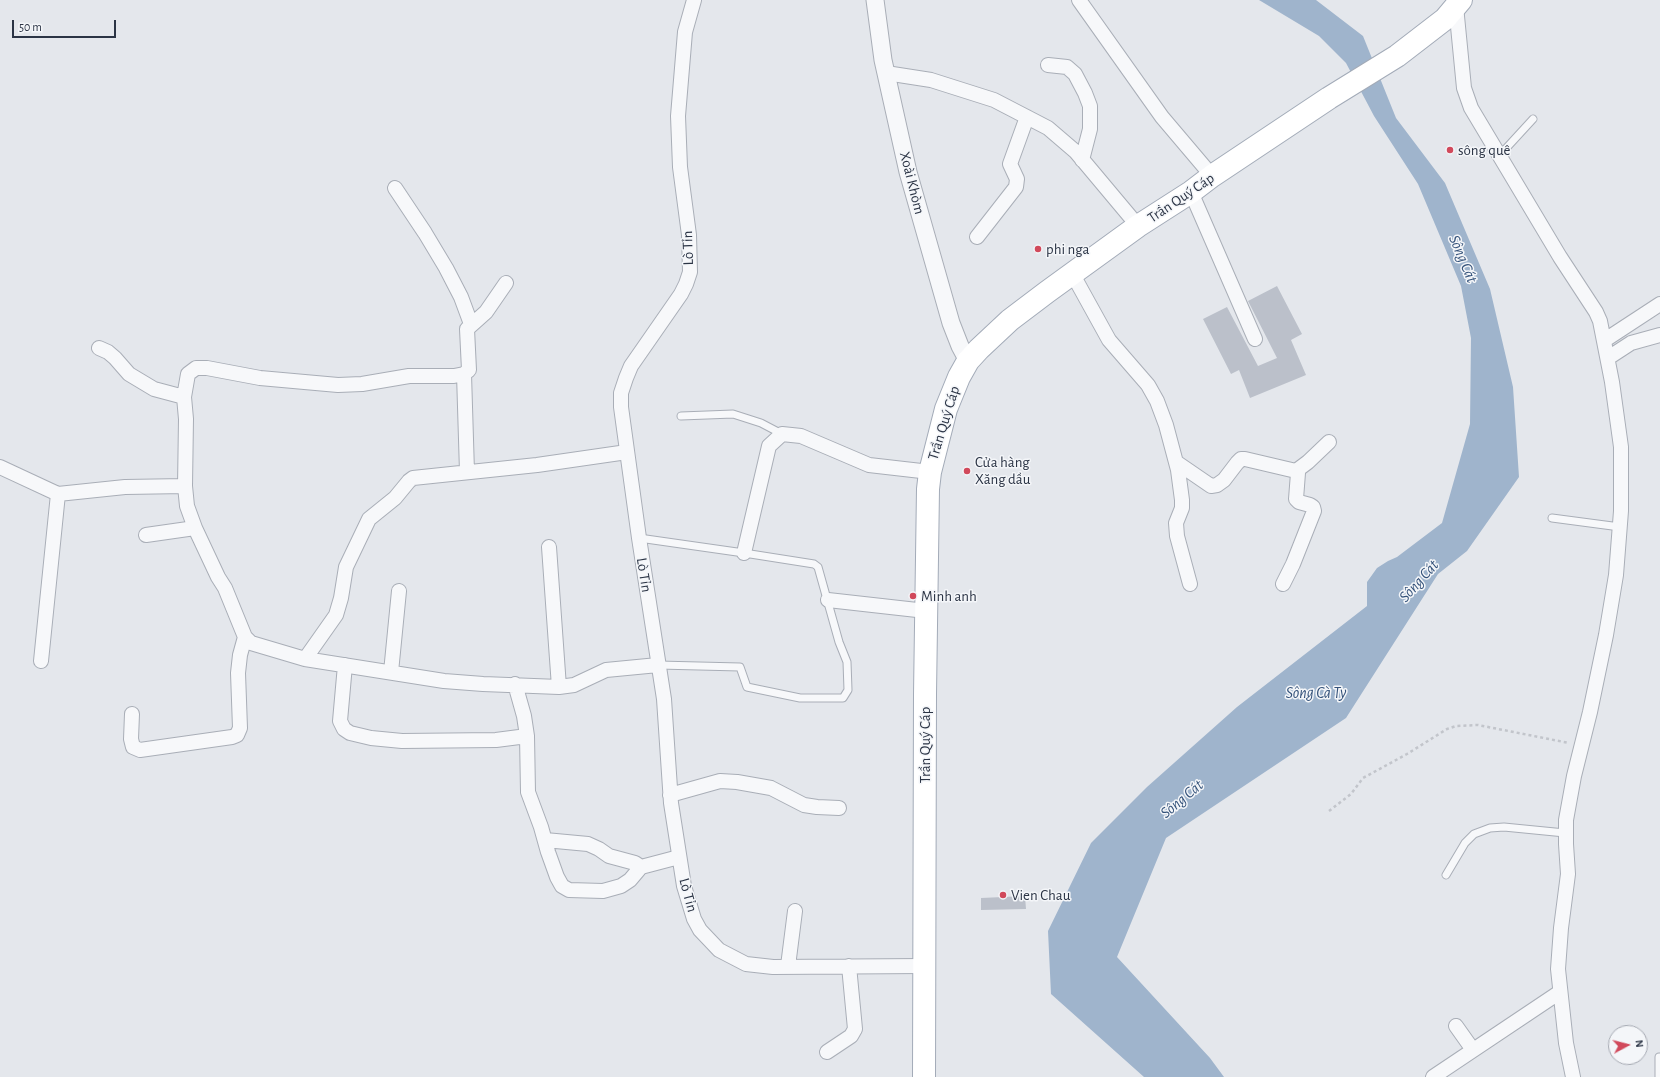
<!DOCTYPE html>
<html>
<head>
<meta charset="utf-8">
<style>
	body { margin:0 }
	#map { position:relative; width:1660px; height:1077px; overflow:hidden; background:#e4e7ec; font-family:"Alegreya Sans",sans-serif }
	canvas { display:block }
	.north { position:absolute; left:1608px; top:1025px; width:40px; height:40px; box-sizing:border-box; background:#f4f6f9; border:1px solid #a4a8b1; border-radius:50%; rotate:83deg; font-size:11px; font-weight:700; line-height:16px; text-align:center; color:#2b3445 }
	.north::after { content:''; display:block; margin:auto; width:14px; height:18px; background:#d1495b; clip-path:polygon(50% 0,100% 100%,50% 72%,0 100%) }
	.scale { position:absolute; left:12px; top:20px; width:104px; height:18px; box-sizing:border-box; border:2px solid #2b3445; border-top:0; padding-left:5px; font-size:12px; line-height:14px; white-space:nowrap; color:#2b3445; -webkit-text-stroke:3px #f4f6f9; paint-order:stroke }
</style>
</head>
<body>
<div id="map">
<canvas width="1660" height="1077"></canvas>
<div class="north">N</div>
<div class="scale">50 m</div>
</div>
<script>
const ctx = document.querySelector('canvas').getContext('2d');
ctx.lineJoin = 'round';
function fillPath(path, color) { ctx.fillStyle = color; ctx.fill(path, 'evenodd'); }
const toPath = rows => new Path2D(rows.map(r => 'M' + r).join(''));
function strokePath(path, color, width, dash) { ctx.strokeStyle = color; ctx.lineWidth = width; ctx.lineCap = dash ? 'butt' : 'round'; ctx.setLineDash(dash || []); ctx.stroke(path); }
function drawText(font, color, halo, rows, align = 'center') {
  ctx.font = font + ' "Alegreya Sans",sans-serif'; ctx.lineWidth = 3; ctx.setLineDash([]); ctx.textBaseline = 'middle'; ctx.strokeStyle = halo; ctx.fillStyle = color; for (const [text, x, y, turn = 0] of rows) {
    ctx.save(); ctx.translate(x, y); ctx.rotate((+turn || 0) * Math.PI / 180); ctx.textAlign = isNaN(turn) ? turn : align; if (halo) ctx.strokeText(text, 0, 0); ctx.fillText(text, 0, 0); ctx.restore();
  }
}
const water = toPath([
	[1259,0,1316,0,1363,36,1396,118,1445,183,1490,289,1513,387,1519,477,1467,551,1438,574,1346,718,1166,838,1117,957,1210,1058,1224,1077,1144,1077,1051,994,1048,931,1091,843,1147,787,1237,707,1367,606,1367,582,1377,568,1388,561,1397,557,1442,523,1470,424,1471,338,1461,286,1418,184,1374,116,1346,63,1319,36]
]);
const building = toPath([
	[1277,286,1302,334,1291,340,1306,375,1250,398,1239,370,1231,374,1203,319,1227,307,1258,366,1277,358,1248,301],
	[1025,896,1026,909,981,910,981,898]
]);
const path = toPath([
	[1329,811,1351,794,1363,778,1407,754,1447,729,1456,726,1478,725,1569,743]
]);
const service = toPath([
	[1499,156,1533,119],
	[681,416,733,414,761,423,782,434],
	[1552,518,1620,527],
	[639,538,744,553,814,564,818,567,839,642,847,662,848,690,843,698,800,698,747,687,740,667,658,665],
	[1446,875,1465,843,1474,834,1490,828,1504,827,1565,833],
	[1659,1077,1659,1057]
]);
const minor = toPath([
	[694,0,685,32,678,116,680,167,689,235,690,272,686,284,681,294,631,366,626,378,621,393,621,407,639,538,664,699,671,803,684,886,694,919,700,930,719,950,746,964,773,967,924,966],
	[1079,0,1162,117,1212,176],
	[1456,6,1464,88,1471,108,1560,257,1596,312,1600,321,1612,382,1621,447,1621,511,1616,575,1606,635,1590,712,1574,776,1566,820,1566,844,1568,874,1561,928,1558,969,1566,1043,1573,1077],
	[1048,65,1067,67,1075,74,1085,93,1090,106,1090,129,1082,160],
	[886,73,931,80,994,100,1048,128,1076,152,1138,226],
	[395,188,425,233,446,268,461,297,471,324],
	[1191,192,1255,339],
	[977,237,1016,187,1017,179,1010,164,1027,117],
	[1072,273,1109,340,1148,385,1157,401,1166,425,1178,470,1182,500,1182,508,1176,523,1177,536,1190,584],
	[506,283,486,312,467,329,469,370,464,374,454,376,409,376,362,384,338,385,260,378,207,368,196,368,188,374,184,397,186,419,185,486,187,506,195,528,218,577,225,588,245,637,251,643,305,659,444,681,483,684,559,687,574,685,606,670,658,665],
	[1605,340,1660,304],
	[99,348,108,352,115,358,129,374,154,389,184,397],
	[1608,358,1631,343,1660,335],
	[464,374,467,472],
	[1176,462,1211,486,1217,485,1224,480,1237,463,1241,459,1245,459,1296,471,1298,473,1296,499,1299,502,1310,505,1313,507,1314,511,1293,564,1283,584],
	[0,467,58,494,125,487,185,486],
	[1296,471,1308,462,1329,442],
	[146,535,195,528],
	[549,547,559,687],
	[744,553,769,446,782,434,801,436,869,465,930,472],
	[828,600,926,611],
	[305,659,336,615,341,598,346,567,369,519,395,498,409,481,413,478,537,465,627,452],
	[41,661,58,494],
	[345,665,340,721,344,729,350,733,371,738,402,741,496,740,527,736],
	[391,672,399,591],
	[515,684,524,716,527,736,528,792,541,827,548,852,557,877,562,886,569,890,603,891,621,886,630,880,641,867,679,857],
	[132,714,131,739,133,747,140,750,232,737,237,735,240,728,238,673,240,655,245,637],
	[670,795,720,781,737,782,771,788,804,805,817,807,839,808],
	[545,840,588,844,599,849,609,856,635,863,641,867],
	[788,966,795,911],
	[1456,1026,1473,1050],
	[827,1052,851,1036,855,1029,849,966],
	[1433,1077,1560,992]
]);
const tertiary = toPath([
	[875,0,883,60,908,172,951,323,960,346,968,361]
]);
const primary = toPath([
	[924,1077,925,694,928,489,930,472,946,409,959,377,968,361,979,349,1010,320,1047,292,1138,226,1191,192,1212,176,1329,98,1397,56,1445,19,1461,0]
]);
const markers = [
	[1450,150,4,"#d1495b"],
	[1038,249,4,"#d1495b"],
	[967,471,4,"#d1495b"],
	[913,596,4,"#d1495b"],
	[1003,895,4,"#d1495b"]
];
const poiNames = [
	["sông quê",1458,150],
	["phi nga",1046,249],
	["Cửa hàng",975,462],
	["Xăng dầu",975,479],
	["Minh anh",921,596],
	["Vien Chau",1011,895]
];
const streetNames = [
	["Xoài Khòm",912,183,76],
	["Trần Quý Cáp",1181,198,-34],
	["Lò Tỉn",688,248,-92],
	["Trần Quý Cáp",944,423,-73],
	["Lò Tỉn",644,575,81],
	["Trần Quý Cáp",925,745,-90],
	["Lò Tỉn",688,895,75]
];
const waterNames = [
	["Sông Cát",1463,259,67],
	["Sông Cát",1419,581,-48],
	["Sông Cà Ty",1316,693],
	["Sông Cát",1182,799,-40]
];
fillPath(water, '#9fb4cc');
fillPath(building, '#bbc0ca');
strokePath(service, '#a9aeb7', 9);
strokePath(minor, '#a9aeb7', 16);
strokePath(tertiary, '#a9aeb7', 19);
strokePath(primary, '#a3abb8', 24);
strokePath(path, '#c2c5cb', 2.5, [3, 3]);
strokePath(service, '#f7f8fa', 7);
strokePath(minor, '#f7f8fa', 14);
strokePath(tertiary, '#f7f8fa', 17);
strokePath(primary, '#fff', 22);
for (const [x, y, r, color] of markers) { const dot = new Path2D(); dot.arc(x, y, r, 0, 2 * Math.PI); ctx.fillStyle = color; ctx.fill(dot); strokePath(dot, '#f4f6f9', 1.5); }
drawText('15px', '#2b3445', '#f4f6f9', poiNames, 'left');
drawText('15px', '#2b3445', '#f4f6f9', streetNames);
drawText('italic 16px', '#34527a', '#f4f6f9', waterNames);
</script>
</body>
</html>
